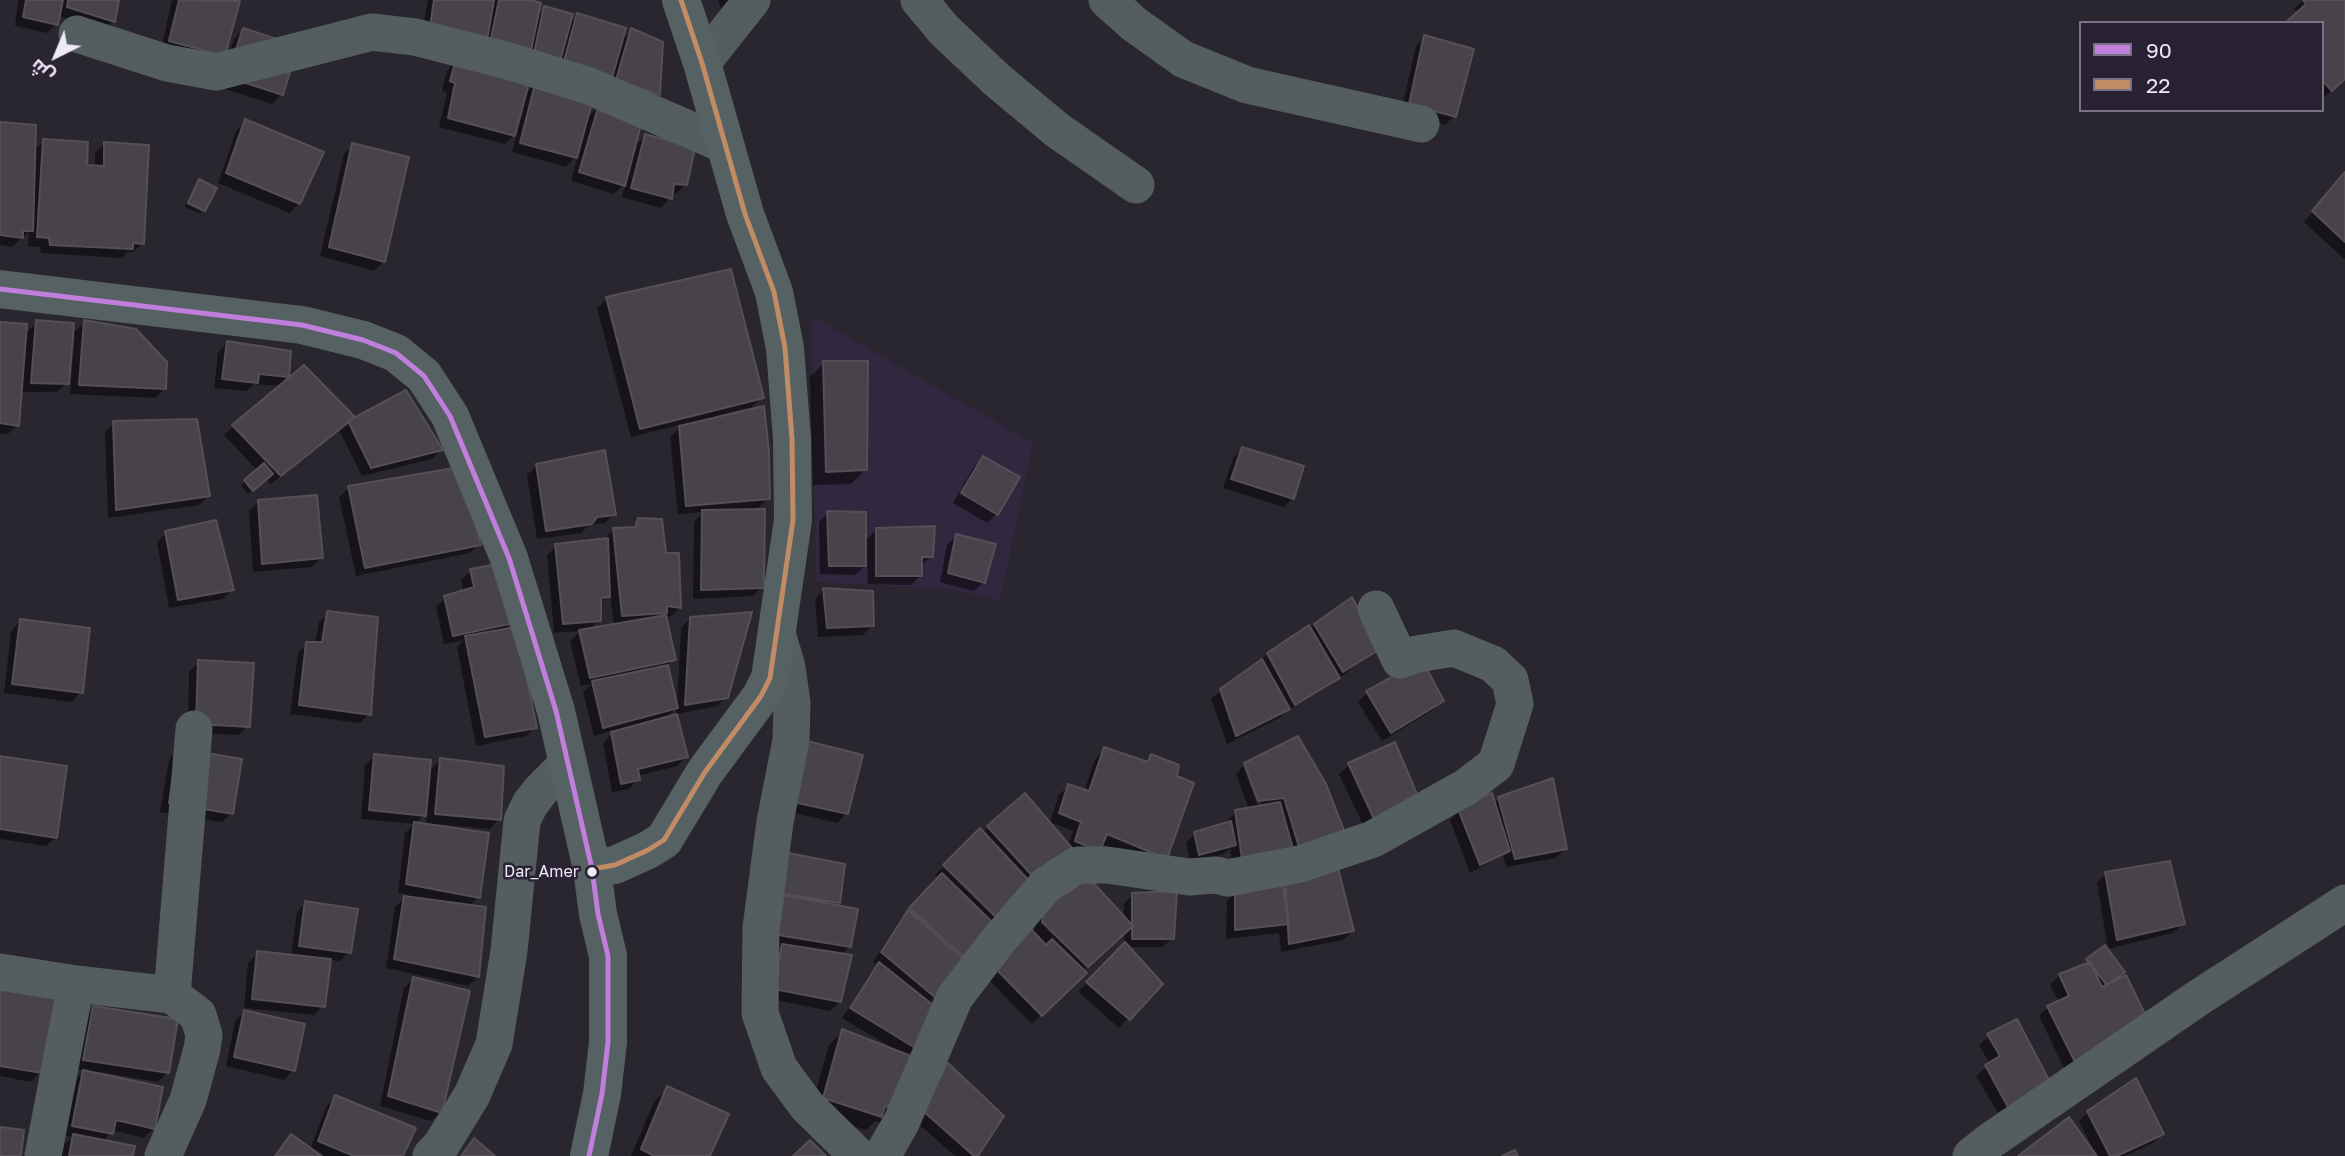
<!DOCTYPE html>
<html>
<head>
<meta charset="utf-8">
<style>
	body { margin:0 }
	#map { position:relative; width:2345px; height:1156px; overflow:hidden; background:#2a2630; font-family:"Golos Text",Cairo,sans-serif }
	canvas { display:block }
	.legend { position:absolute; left:2079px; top:21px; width:245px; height:91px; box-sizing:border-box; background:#292234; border:2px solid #787282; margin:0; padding:9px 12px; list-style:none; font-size:21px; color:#eee9f6 }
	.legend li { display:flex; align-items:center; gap:14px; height:35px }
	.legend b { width:35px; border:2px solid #787282 }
	.north { position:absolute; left:21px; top:21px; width:70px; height:70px; -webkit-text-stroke:5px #292234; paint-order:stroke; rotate:223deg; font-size:19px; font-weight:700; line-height:28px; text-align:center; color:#eee9f6 }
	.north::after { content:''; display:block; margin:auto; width:24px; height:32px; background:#eee9f6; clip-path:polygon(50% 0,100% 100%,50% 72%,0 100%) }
</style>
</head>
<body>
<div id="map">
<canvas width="2345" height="1156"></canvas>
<ul class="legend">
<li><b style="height:9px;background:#c07fdc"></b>90</li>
<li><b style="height:9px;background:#c18c65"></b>22</li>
</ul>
<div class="north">ش</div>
</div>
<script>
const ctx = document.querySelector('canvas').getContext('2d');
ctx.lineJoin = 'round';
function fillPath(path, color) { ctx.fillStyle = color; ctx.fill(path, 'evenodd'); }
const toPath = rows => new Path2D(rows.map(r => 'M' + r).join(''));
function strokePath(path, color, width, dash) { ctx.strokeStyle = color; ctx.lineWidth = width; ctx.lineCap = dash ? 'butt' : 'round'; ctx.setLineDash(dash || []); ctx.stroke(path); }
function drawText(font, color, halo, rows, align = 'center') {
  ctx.font = font + ' "Golos Text",sans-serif'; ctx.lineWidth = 5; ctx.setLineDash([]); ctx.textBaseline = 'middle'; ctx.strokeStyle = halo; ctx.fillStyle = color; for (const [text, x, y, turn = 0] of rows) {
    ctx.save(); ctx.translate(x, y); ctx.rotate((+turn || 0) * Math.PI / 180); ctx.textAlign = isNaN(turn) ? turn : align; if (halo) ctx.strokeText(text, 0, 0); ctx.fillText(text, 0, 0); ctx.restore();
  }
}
const built = toPath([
	[812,316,1033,443,1000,601,949,589,816,582]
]);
const shadow = toPath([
	[18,0,118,0,113,21,104,30,58,16,56,24,47,33,15,26],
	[172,0,238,2,215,64,161,50],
	[428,0,525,0,537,17,545,8,568,25,578,15,621,41,631,31,658,94,649,103,421,36],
	[718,0,730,0,721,8],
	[2303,0,2345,0,2345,78,2322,99,2322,23,2298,14,2294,9],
	[243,30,281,94,272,104,219,87,234,39],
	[1425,37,1454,116,1445,125,1401,113,1416,46],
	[456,61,525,94,537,82,586,119,599,106,633,148,645,136,685,185,676,194,671,193,670,198,661,208,622,197,626,182,614,194,571,181,578,154,566,167,512,152,517,132,505,144,439,127,447,93,442,90,447,71],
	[246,121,299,203,290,213,218,183,236,131],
	[0,124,33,151,44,141,85,166,95,167,95,153,105,144,143,243,133,252,127,252,122,258,41,253,40,247,28,246,29,232,12,247,0,245],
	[353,145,407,158,383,262,374,271,320,256,344,154],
	[2345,173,2345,258,2344,259,2304,222],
	[186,204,202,212,200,214,185,207],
	[607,299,762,397,752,407,719,415,768,499,755,511,762,587,753,596,693,599,694,522,703,512,678,514,670,437,683,424,631,437,597,308],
	[37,322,67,383,57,392,20,392,17,425,8,434,0,433,0,323,24,335],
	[85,322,165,388,155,398,70,394,75,331],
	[228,342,287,377,281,383,283,385,355,419,441,450,432,459,362,476,339,430,271,484,266,479,248,494,241,485,257,470,224,435,281,386,254,384,247,391,214,388,218,352],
	[824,363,865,470,851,484,813,485,810,377],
	[114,423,208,496,199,505,108,518,105,432],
	[1242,449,1293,498,1284,507,1223,488,1233,458],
	[983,458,996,514,987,523,953,503,974,467],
	[537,465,614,514,605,523,589,525,581,533,537,539,527,475],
	[349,488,479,544,470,553,356,576,339,497],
	[259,501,321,558,312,567,253,572,249,511],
	[828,513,864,542,877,529,931,556,922,565,920,576,911,585,868,584,867,563,855,575,820,574,819,522],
	[639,520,665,555,680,608,670,617,664,616,674,659,667,667,677,704,681,628,690,618,726,697,717,706,676,714,676,708,665,719,686,757,677,766,637,776,638,779,629,789,612,792,603,743,615,730,594,736,583,692,592,684,581,686,570,641,581,631,554,633,547,555,556,546,604,539,614,529,630,529],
	[610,594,614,626,590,630,599,620,599,605],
	[166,533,232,589,223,599,169,608,157,542],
	[956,536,984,582,974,591,940,582,947,545],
	[471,571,512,622,503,631,536,727,526,736,476,746,457,647,464,640,444,644,436,607,445,598,464,592,461,580],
	[824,589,873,625,863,635,818,637,815,599],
	[328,613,369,714,360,723,290,714,298,653,307,644,315,644,319,622],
	[20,621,81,692,72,702,4,693,11,631],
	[1315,625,1378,648,1329,686,1285,712,1279,718,1227,744,1211,699,1268,654],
	[199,662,248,726,239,735,188,733,189,672],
	[1367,693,1442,701,1433,710,1382,741,1358,702],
	[1297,739,1324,785,1342,829,1333,839,1289,855,1288,852,1282,858,1233,867,1230,848,1224,854,1190,863,1186,843,1195,833,1227,824,1227,821,1236,812,1249,809,1236,774,1243,766,1259,809,1263,808,1247,766,1244,766],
	[1394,745,1417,799,1364,827,1339,774,1349,765],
	[1104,749,1145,763,1152,756,1157,867,1101,844,961,960,929,1003,915,1048,907,1056,894,1109,880,1123,875,1121,866,1130,810,1112,829,1045,843,1031,890,1049,891,1047,842,1018,870,974,878,966,873,962,901,918,939,879,935,875,980,831,982,833,1025,795,1068,846,1073,831,1050,822,1059,795,1068,786,1084,792,1095,759],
	[178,750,232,813,222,822,160,812,169,760],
	[375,756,428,772,440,760,499,819,490,829,435,824,435,827,478,897,469,906,478,977,468,986,386,968,395,907,408,895,398,893,405,833,414,824,361,819,365,765],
	[427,812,426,825,415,824],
	[861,756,846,814,837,823,785,811],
	[0,759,56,837,46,846,0,839],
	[1499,799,1565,849,1556,858,1506,867,1503,855,1470,873,1450,820,1459,810,1493,804],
	[774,864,838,902,834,906,849,947,841,955,840,1001,830,1011,766,998,773,955,782,946,770,944],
	[2106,873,2183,924,2173,933,2108,949,2097,883],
	[1286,879,1353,931,1343,940,1281,952,1279,933,1226,939,1227,901,1236,891],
	[1133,894,1172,938,1163,947,1127,947,1161,984,1119,1028,1078,992,1124,946,1124,933,1083,971,1084,973,1032,1024,986,977,1033,934,1042,904,1124,919,1124,904],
	[306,903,349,952,340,961,329,960,323,1006,314,1015,244,1008,248,963,258,953,291,957,297,912],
	[2088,960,2119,975,2105,985,2107,987,2146,1022,2065,1070,2039,1016,2048,1007,2059,1002,2050,985,2059,976,2085,966],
	[414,979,441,1112,431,1121,380,1106,404,988],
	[0,990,40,1072,31,1082,0,1076],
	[94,1008,168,1072,158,1082,100,1072,99,1075,154,1128,144,1138,112,1130,104,1141,131,1156,62,1156,64,1145,72,1137,64,1135,74,1081,85,1070,75,1069,84,1018],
	[245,1012,293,1070,284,1080,226,1066,235,1021],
	[1989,1036,2048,1082,1999,1115,1976,1076,1990,1064,1979,1045],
	[948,1066,976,1156,955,1156,914,1120,939,1075],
	[668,1088,708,1156,631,1156,654,1102],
	[335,1098,401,1156,323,1156,319,1154,319,1156,274,1156,291,1136,310,1150,326,1107],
	[2089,1112,2162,1134,2153,1143,2125,1156,2020,1156,2094,1151,2079,1121]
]);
const building = toPath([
	[26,0,63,0,58,25,23,17,26,0],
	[68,0,119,0,115,22,67,7,68,0],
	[179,0,240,1,225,56,169,41,179,0],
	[434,0,494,0,487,40,430,27,434,0],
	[499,0,531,0,541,3,530,55,490,43,499,0],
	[2303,0,2345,0,2345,79,2332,91,2322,80,2322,23,2285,23,2306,4,2303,0],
	[544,6,573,14,559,65,533,58,544,6],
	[577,13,626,28,612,78,563,65,577,13],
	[243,28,298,46,283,95,227,77,243,28],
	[631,28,663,42,660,95,616,80,631,28],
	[1424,35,1474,49,1456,117,1409,104,1424,35],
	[456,59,530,79,515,136,448,118,455,83,450,81,456,59],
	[536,80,593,99,577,158,520,143,536,80],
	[599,104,643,117,625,186,579,172,599,104],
	[245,119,324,152,300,204,226,173,245,119],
	[0,122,36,125,33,231,23,231,23,238,0,235,0,122],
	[645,134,695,148,687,185,674,184,672,199,631,188,645,134],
	[43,139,88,142,87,165,104,166,104,142,149,145,144,244,133,243,133,249,50,245,49,238,37,237,43,139],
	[352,143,409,157,385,262,329,247,352,143],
	[2345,172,2345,242,2312,211,2345,172],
	[199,179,217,188,205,211,188,203,199,179],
	[731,269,764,398,640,429,606,297,731,269],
	[36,320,74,323,69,384,31,383,36,320],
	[84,320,136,329,167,362,166,389,79,385,84,320],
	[0,322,27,324,19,426,0,423,0,322],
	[227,341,291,351,289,377,259,374,258,383,222,379,227,341],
	[823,361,868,361,867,470,826,472,823,361],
	[304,365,355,417,281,476,232,425,304,365],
	[406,390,443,450,371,468,348,421,406,390],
	[764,406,769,451,770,499,686,506,679,426,764,406],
	[197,419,210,496,116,510,113,421,197,419],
	[1242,447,1304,466,1294,499,1231,479,1242,447],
	[605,450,616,515,597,517,592,524,546,531,536,464,605,450],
	[983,456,1020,477,998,515,961,493,983,456],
	[264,463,273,474,253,491,244,480,264,463],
	[460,467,481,545,365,568,348,486,460,467],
	[317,495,323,558,262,564,258,500,317,495],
	[765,509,764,588,701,590,702,510,765,509],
	[827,511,866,512,866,566,829,566,827,511],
	[638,518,662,519,666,553,679,553,681,608,667,606,667,613,622,616,613,528,635,527,638,518],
	[216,520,234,590,178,600,165,531,216,520],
	[935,526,933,557,922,557,922,576,876,576,876,528,935,526],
	[956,534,996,544,985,583,948,573,956,534],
	[608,538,610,597,601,598,601,621,563,624,555,544,608,538],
	[497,564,514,623,453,636,444,596,474,587,470,569,497,564],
	[823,588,873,591,874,626,827,628,823,588],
	[1352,597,1380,649,1343,672,1314,624,1352,597],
	[327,611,378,617,371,715,299,705,306,642,322,642,327,611],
	[752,612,728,698,685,705,690,617,752,612],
	[666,615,676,660,590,678,579,630,666,615],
	[20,619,90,628,83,693,12,684,20,619],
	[1309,625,1340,678,1295,705,1267,653,1309,625],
	[516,627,537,728,485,737,465,636,516,627],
	[1262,659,1290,709,1236,736,1220,689,1262,659],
	[198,660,254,663,250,727,196,724,198,660],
	[1422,660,1444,701,1391,733,1366,691,1422,660],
	[668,665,678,708,603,728,592,681,668,665],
	[677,714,688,757,638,769,640,780,621,784,611,732,677,714],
	[1298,736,1326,784,1344,830,1299,847,1284,798,1258,801,1244,763,1298,736],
	[807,741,863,755,848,814,793,802,807,741],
	[1395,742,1419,799,1374,819,1348,763,1395,742],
	[1104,747,1148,762,1151,754,1179,765,1177,776,1194,783,1167,859,1107,834,1100,851,1075,841,1081,822,1059,813,1068,784,1089,791,1104,747],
	[177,748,242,759,233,814,169,803,177,748],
	[374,754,431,760,426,816,369,810,374,754],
	[0,756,67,766,57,838,0,829,0,756],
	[440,758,504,766,501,820,435,814,440,758],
	[1553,778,1567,849,1515,859,1498,797,1553,778],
	[1025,793,1072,848,1037,881,987,826,1025,793],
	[1492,793,1510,851,1480,865,1458,809,1492,793],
	[1280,802,1293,849,1242,859,1235,810,1280,802],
	[1231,821,1236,845,1199,855,1194,832,1231,821],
	[414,822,489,833,480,898,406,884,414,822],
	[980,828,1033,885,1000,921,943,865,980,828],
	[783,852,845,864,840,903,776,893,783,852],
	[2170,861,2185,924,2117,940,2105,872,2170,861],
	[1337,864,1354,931,1289,944,1285,878,1337,864],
	[942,873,994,924,965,958,909,908,942,873],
	[1088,877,1133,926,1088,967,1042,922,1051,892,1067,894,1088,877],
	[1283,886,1289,924,1235,930,1235,890,1283,886],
	[1177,891,1174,939,1132,939,1132,893,1177,891],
	[784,895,858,909,851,947,778,935,784,895],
	[404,896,486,907,479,977,394,959,404,896],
	[305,901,358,909,351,953,299,946,305,901],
	[908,910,964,960,936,998,881,952,908,910],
	[1031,929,1046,945,1052,939,1087,973,1042,1016,994,967,1031,929],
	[1125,942,1163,984,1130,1020,1086,982,1125,942],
	[782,944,852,955,841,1002,774,989,782,944],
	[2105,945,2125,972,2107,985,2086,959,2105,945],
	[257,951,331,959,325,1007,252,999,257,951],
	[879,962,933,1005,917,1049,850,1008,879,962],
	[2090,962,2102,987,2126,975,2149,1022,2075,1062,2047,1006,2069,996,2059,974,2090,962],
	[413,977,470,991,442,1113,388,1096,413,977],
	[0,988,56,999,42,1073,0,1066,0,988],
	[93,1006,178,1019,169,1073,83,1060,93,1006],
	[244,1010,305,1024,295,1071,234,1057,244,1010],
	[2017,1019,2050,1082,2008,1107,1985,1065,2000,1056,1987,1034,2017,1019],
	[842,1029,911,1056,895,1109,885,1106,882,1117,823,1098,842,1029],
	[948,1063,1004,1116,978,1156,974,1156,922,1110,948,1063],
	[83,1070,163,1087,155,1129,116,1120,113,1134,72,1126,83,1070],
	[2136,1078,2164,1134,2117,1156,2110,1156,2087,1111,2136,1078],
	[667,1086,729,1114,710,1156,654,1156,641,1149,667,1086],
	[335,1095,416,1128,403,1156,354,1156,318,1141,335,1095],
	[2069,1117,2097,1156,2018,1156,2069,1117],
	[0,1127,24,1130,21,1156,0,1156,0,1127],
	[73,1134,135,1146,133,1156,69,1156,73,1134],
	[291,1134,322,1156,275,1156,291,1134],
	[474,1138,495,1156,461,1156,474,1138],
	[810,1140,826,1156,793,1156,810,1140],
	[1515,1150,1518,1156,1502,1156,1515,1150]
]);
const street = toPath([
	[919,0,944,30,997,80,1057,130,1136,185],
	[1107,0,1134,24,1183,59,1247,85,1421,124],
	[77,34,167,63,216,72,372,32,415,37,512,62,589,86,725,145],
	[702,63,752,0],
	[777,633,787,667,792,703,791,740,775,822,761,928,760,1013,779,1068,807,1106,858,1156],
	[0,972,76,984,172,995,198,1015,204,1035,202,1049,188,1100,163,1156],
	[172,995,194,729],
	[43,1156,76,984],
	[431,1156,442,1144,472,1095,494,1044,509,951,522,821,530,804,541,790,568,763],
	[882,1156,901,1123,955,997,997,942,1046,885,1077,865,1107,865,1189,877,1216,875,1228,878,1300,864,1373,839,1466,787,1496,764,1515,704,1510,680,1493,664,1454,648,1417,654,1400,660,1376,609],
	[1971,1156,1990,1141,2198,998,2345,903]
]);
const secondary = toPath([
	[0,289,302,325,363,340,396,353,424,376,450,416,509,558,556,711,592,869,598,914,608,956,608,1042,602,1094,589,1156],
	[592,869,615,865,648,850,664,840,705,772,761,696,770,678,793,520,792,439,785,348,774,292,745,214,702,63,681,0]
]);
const bus1 = toPath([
	[0,289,302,325,363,340,396,353,424,376,450,416,509,558,556,711,592,869,598,914,608,956,608,1042,602,1094,589,1156]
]);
const bus2 = toPath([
	[592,869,615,865,648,850,664,840,705,772,761,696,770,678,793,520,792,439,785,348,774,292,745,214,702,63,681,0]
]);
const markers = [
	[592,872,6,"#eee9f6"]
];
const busNames = [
	["Dar_Amer",579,872]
];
fillPath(built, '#31273e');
fillPath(shadow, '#0007');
fillPath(building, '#48424a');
strokePath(building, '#554f56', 2);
strokePath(street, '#545e60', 37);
strokePath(secondary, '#566163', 38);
strokePath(bus1, '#c07fdc', 5);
strokePath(bus2, '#c18c65', 5);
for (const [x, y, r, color] of markers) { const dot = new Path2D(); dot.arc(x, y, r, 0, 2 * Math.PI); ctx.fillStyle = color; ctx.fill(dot); strokePath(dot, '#292234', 2.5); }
drawText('16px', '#eee9f6', '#292234', busNames, 'right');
</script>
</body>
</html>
